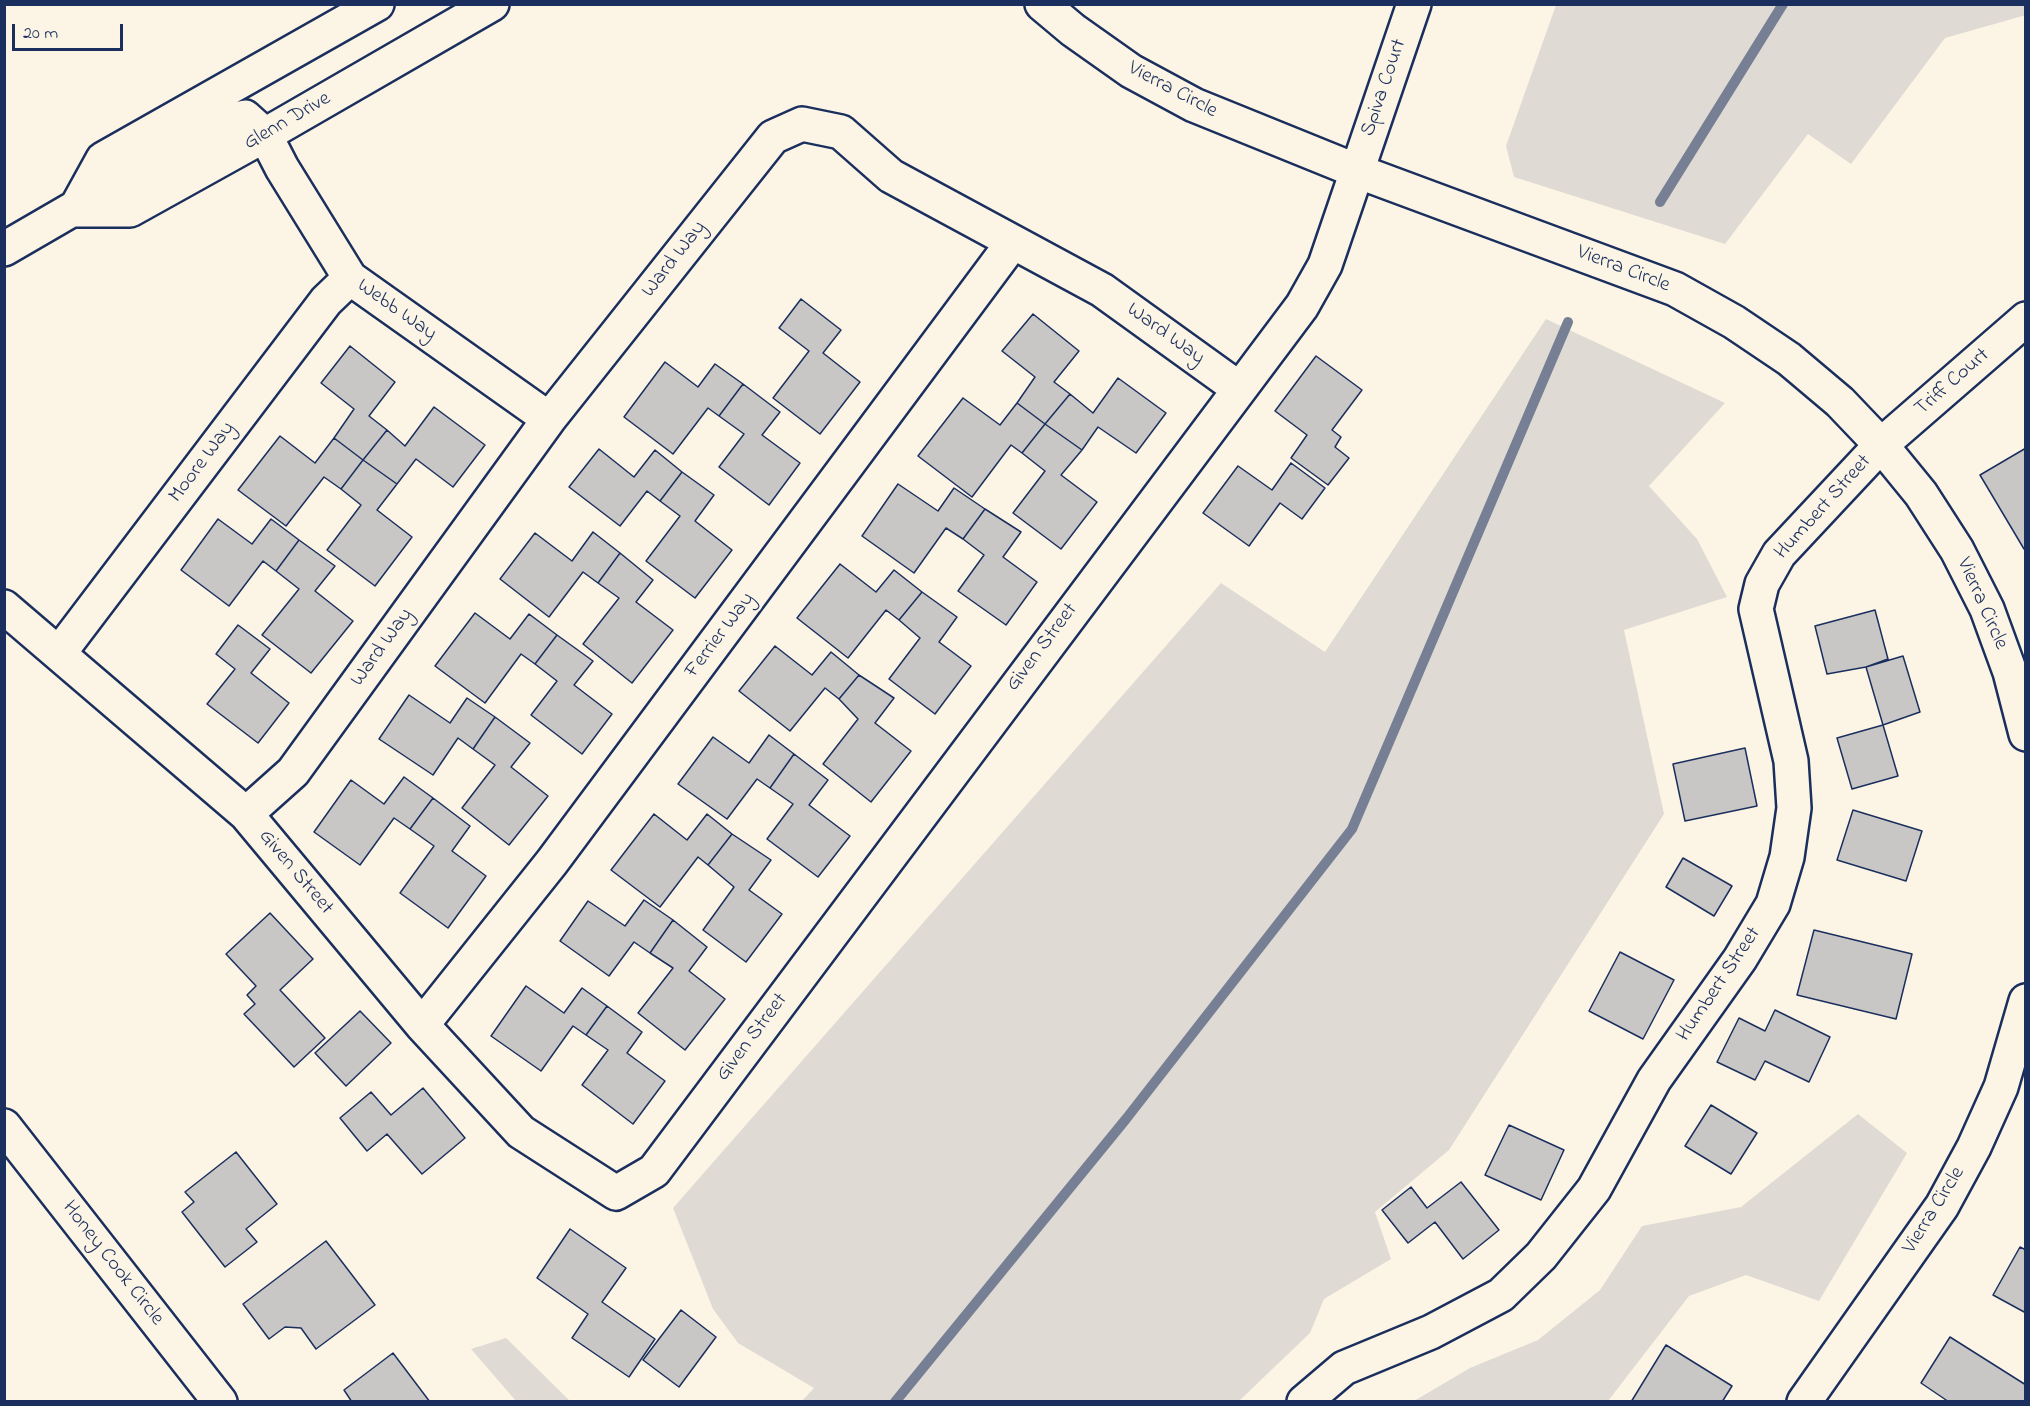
<!DOCTYPE html>
<html>
<head>
<meta charset="utf-8">
<style>
	body { margin:0 }
	#map { position:relative; width:2030px; height:1406px; overflow:hidden; background:#fcf5e5; font-family:"Indie Flower",sans-serif }
	canvas { display:block }
	.frame { position:absolute; inset:0; border:6px solid #1b2f5e; pointer-events:none }
	.scale { position:absolute; left:12px; top:24px; width:111px; height:27px; box-sizing:border-box; border:3px solid #1b2f5e; border-top:0; padding-left:8px; font-size:18px; line-height:21px; white-space:nowrap; color:#1b2f5e; -webkit-text-stroke:4px #fcf5e5; paint-order:stroke }
</style>
</head>
<body>
<div id="map">
<canvas width="2030" height="1406"></canvas>
<div class="frame"></div>
<div class="scale">20 m</div>
</div>
<script>
const ctx = document.querySelector('canvas').getContext('2d');
ctx.lineJoin = 'round';
function fillPath(path, color) { ctx.fillStyle = color; ctx.fill(path, 'evenodd'); }
const toPath = rows => new Path2D(rows.map(r => 'M' + r).join(''));
function strokePath(path, color, width, dash) { ctx.strokeStyle = color; ctx.lineWidth = width; ctx.lineCap = dash ? 'butt' : 'round'; ctx.setLineDash(dash || []); ctx.stroke(path); }
function drawText(font, color, halo, rows, align = 'center') {
  ctx.font = font + ' "Indie Flower",sans-serif'; ctx.lineWidth = 4.5; ctx.setLineDash([]); ctx.textBaseline = 'middle'; ctx.strokeStyle = halo; ctx.fillStyle = color; for (const [text, x, y, turn = 0] of rows) {
    ctx.save(); ctx.translate(x, y); ctx.rotate((+turn || 0) * Math.PI / 180); ctx.textAlign = isNaN(turn) ? turn : align; if (halo) ctx.strokeText(text, 0, 0); ctx.fillText(text, 0, 0); ctx.restore();
  }
}
const green = toPath([
	[1556,5,2025,4,2026,15,1945,38,1851,164,1808,134,1725,244,1514,177,1506,146],
	[1546,319,1725,403,1649,486,1697,539,1727,597,1624,630,1664,814,1449,1150,1375,1212,1391,1259,1324,1299,1310,1333,1239,1401,802,1401,814,1388,738,1343,713,1309,673,1208,1221,583,1325,652],
	[1858,1114,1907,1153,1819,1301,1746,1275,1689,1296,1608,1401,1414,1401,1470,1368,1538,1340,1600,1290,1642,1226,1741,1207],
	[506,1338,570,1401,516,1401,471,1349]
]);
const stream = toPath([
	[1660,202,1783,4],
	[895,1402,1126,1119,1352,829,1568,322]
]);
const building = toPath([
	[801,299,841,330,823,353,860,382,820,434,773,398,809,351,779,328,801,299],
	[1033,314,1079,351,1054,382,1070,394,1045,424,1017,403,1035,377,1002,351,1033,314],
	[350,346,395,382,369,416,387,430,363,460,334,438,354,409,321,383,350,346],
	[1316,356,1362,390,1332,430,1341,437,1335,447,1349,458,1328,485,1291,458,1307,435,1275,411,1316,356],
	[665,362,698,387,715,364,743,384,719,416,708,408,673,454,624,417,665,362],
	[1118,378,1166,413,1136,453,1098,427,1082,450,1045,424,1070,394,1093,413,1118,378],
	[743,384,780,412,762,435,800,463,769,505,719,467,744,434,719,416,743,384],
	[963,398,1000,425,1017,403,1045,424,1022,453,1011,445,972,497,918,456,963,398],
	[434,407,485,445,453,487,416,459,397,484,363,460,387,430,405,446,434,407],
	[1045,424,1082,450,1061,475,1097,502,1061,549,1013,513,1045,471,1022,453,1045,424],
	[280,436,315,463,334,438,363,460,341,489,324,477,286,526,238,490,280,436],
	[2026,448,2026,548,2024,549,1980,475,2026,448],
	[599,449,634,477,655,450,682,472,660,501,647,491,620,526,569,487,599,449],
	[363,460,397,484,377,510,412,537,375,586,327,550,361,505,341,489,363,460],
	[1291,463,1325,488,1302,519,1280,503,1249,546,1203,513,1238,466,1272,490,1291,463],
	[682,472,714,495,695,521,732,550,695,598,646,561,680,516,660,501,682,472],
	[898,484,938,511,954,488,985,509,963,539,946,528,914,573,862,536,898,484],
	[985,509,1021,532,1003,557,1037,582,1006,625,958,591,984,555,963,539,985,509],
	[218,519,252,544,271,519,299,540,276,571,263,561,229,606,181,570,218,519],
	[593,532,620,553,598,583,583,572,549,617,500,579,535,533,572,561,593,532],
	[299,540,335,566,315,591,353,621,311,673,262,635,299,589,276,571,299,540],
	[620,553,653,580,636,602,673,630,632,683,583,644,619,598,598,583,620,553],
	[840,564,876,592,894,570,922,592,899,620,886,610,848,658,797,618,840,564],
	[922,592,957,617,939,642,971,666,935,714,889,679,920,638,899,620,922,592],
	[1875,610,1888,659,1866,667,1827,674,1815,626,1875,610],
	[475,613,510,639,529,614,557,635,535,664,521,654,485,703,435,666,475,613],
	[238,625,270,649,251,673,289,703,258,743,207,704,235,669,216,654,238,625],
	[557,635,593,661,574,685,612,714,582,754,531,715,557,681,535,664,557,635],
	[775,646,812,675,831,652,859,675,839,699,825,688,790,731,739,691,775,646],
	[1903,656,1920,712,1883,725,1866,667,1903,656],
	[859,675,894,698,875,723,911,751,871,802,823,764,858,719,839,699,859,675],
	[409,695,450,723,467,698,495,717,473,749,458,738,433,775,379,739,409,695],
	[495,717,530,743,511,767,548,796,509,845,462,808,495,765,473,749,495,717],
	[1883,725,1898,776,1852,789,1837,738,1883,725],
	[769,735,794,754,770,788,757,779,727,819,678,784,713,737,749,763,769,735],
	[1745,748,1757,806,1685,821,1673,764,1745,748],
	[794,754,828,780,809,805,850,836,818,877,767,839,793,804,770,788,794,754],
	[404,777,433,798,410,829,394,818,360,865,314,832,351,780,384,804,404,777],
	[433,798,470,826,452,851,486,876,448,928,400,893,434,846,410,829,433,798],
	[1853,810,1922,831,1906,881,1837,860,1853,810],
	[654,814,687,840,707,814,732,834,708,865,698,857,660,907,611,870,654,814],
	[732,834,771,860,749,890,782,914,746,962,703,930,734,887,708,865,732,834],
	[1683,858,1732,886,1714,916,1666,887,1683,858],
	[644,900,673,920,650,953,634,942,609,976,560,941,588,901,625,926,644,900],
	[270,913,313,959,280,990,325,1038,294,1067,244,1014,255,1004,247,995,256,986,226,954,270,913],
	[673,920,707,947,689,971,725,999,685,1050,638,1013,673,968,650,953,673,920],
	[1814,930,1912,954,1896,1019,1797,995,1814,930],
	[1620,952,1674,980,1643,1039,1589,1011,1620,952],
	[526,986,564,1013,582,988,607,1006,586,1035,573,1026,541,1071,491,1036,526,986],
	[607,1006,642,1032,627,1053,665,1081,633,1124,582,1085,608,1050,586,1035,607,1006],
	[1775,1010,1830,1037,1809,1082,1765,1061,1755,1080,1717,1062,1739,1018,1765,1031,1775,1010],
	[360,1011,391,1043,346,1086,315,1053,360,1011],
	[423,1088,465,1138,422,1174,387,1134,367,1151,340,1118,371,1092,391,1115,423,1088],
	[1711,1105,1757,1133,1731,1174,1685,1146,1711,1105],
	[1509,1125,1564,1150,1541,1200,1485,1175,1509,1125],
	[236,1152,277,1204,246,1229,257,1242,225,1267,182,1212,194,1202,185,1192,236,1152],
	[1461,1182,1499,1230,1463,1259,1435,1222,1408,1243,1382,1210,1411,1187,1427,1208,1461,1182],
	[570,1229,626,1268,602,1302,655,1339,629,1377,572,1338,588,1314,537,1278,570,1229],
	[326,1241,375,1305,316,1349,301,1328,285,1327,269,1339,243,1304,326,1241],
	[2020,1247,2026,1250,2026,1313,1993,1295,2020,1247],
	[681,1310,716,1337,679,1387,643,1360,681,1310],
	[1950,1337,2026,1385,2026,1402,1949,1402,1921,1383,1950,1337],
	[1666,1345,1732,1386,1722,1402,1631,1402,1666,1345],
	[393,1353,430,1402,352,1402,344,1390,393,1353]
]);
const minor = toPath([
	[1042,4,1073,30,1131,71,1194,105,1357,171,1675,289,1734,322,1789,359,1840,402,1881,445,1921,494,1957,550,1987,609,2010,672,2026,734],
	[76,208,103,159,377,4],
	[77,210,130,210,265,135,492,4],
	[4,249,223,122,245,117,265,135,282,168,350,278,549,419],
	[4,607,246,814,422,1025,521,1132,616,1193,654,1171,1302,306,1325,265,1414,4],
	[60,652,326,301,350,278],
	[246,814,293,772,549,419,773,137,802,124,841,132,891,176,1102,290,1238,388],
	[422,1025,552,862,1013,242],
	[4,1126,220,1402],
	[1304,1402,1344,1368,1431,1332,1501,1295,1541,1256,1594,1189,1654,1080,1740,959,1773,904,1787,857,1794,808,1791,761,1756,609,1762,584,1779,554,1881,445,2026,319],
	[1804,1402,1942,1206,1974,1147,2001,1087,2026,1001]
]);
const streetNames = [
	["Spiva Court",1385,88,-71],
	["Vierra Circle",1172,91,28],
	["Glenn Drive",288,122,-30],
	["Ward Way",675,260,-52],
	["Vierra Circle",1623,270,21],
	["Webb Way",396,311,35],
	["Ward Way",1165,335,36],
	["Triff Court",1953,383,-41],
	["Moore Way",203,463,-53],
	["Humbert Street",1824,508,-48],
	["Vierra Circle",1981,604,66],
	["Ferrier Way",721,636,-53],
	["Ward Way",383,648,-54],
	["Given Street",1043,648,-53],
	["Given Street",295,873,50],
	["Humbert Street",1720,985,-56],
	["Given Street",753,1038,-53],
	["Vierra Circle",1935,1211,-58],
	["Honey Cook Circle",112,1264,52]
];
fillPath(green, '#dfdbd4');
strokePath(stream, '#767f94', 10);
fillPath(building, '#c8c7c6');
strokePath(building, '#1b2f5e', 1.5);
strokePath(minor, '#1b2f5e', 38);
strokePath(minor, '#fcf5e5', 33);
drawText('21px', '#1b2f5e', '#fcf5e5', streetNames);
</script>
</body>
</html>
